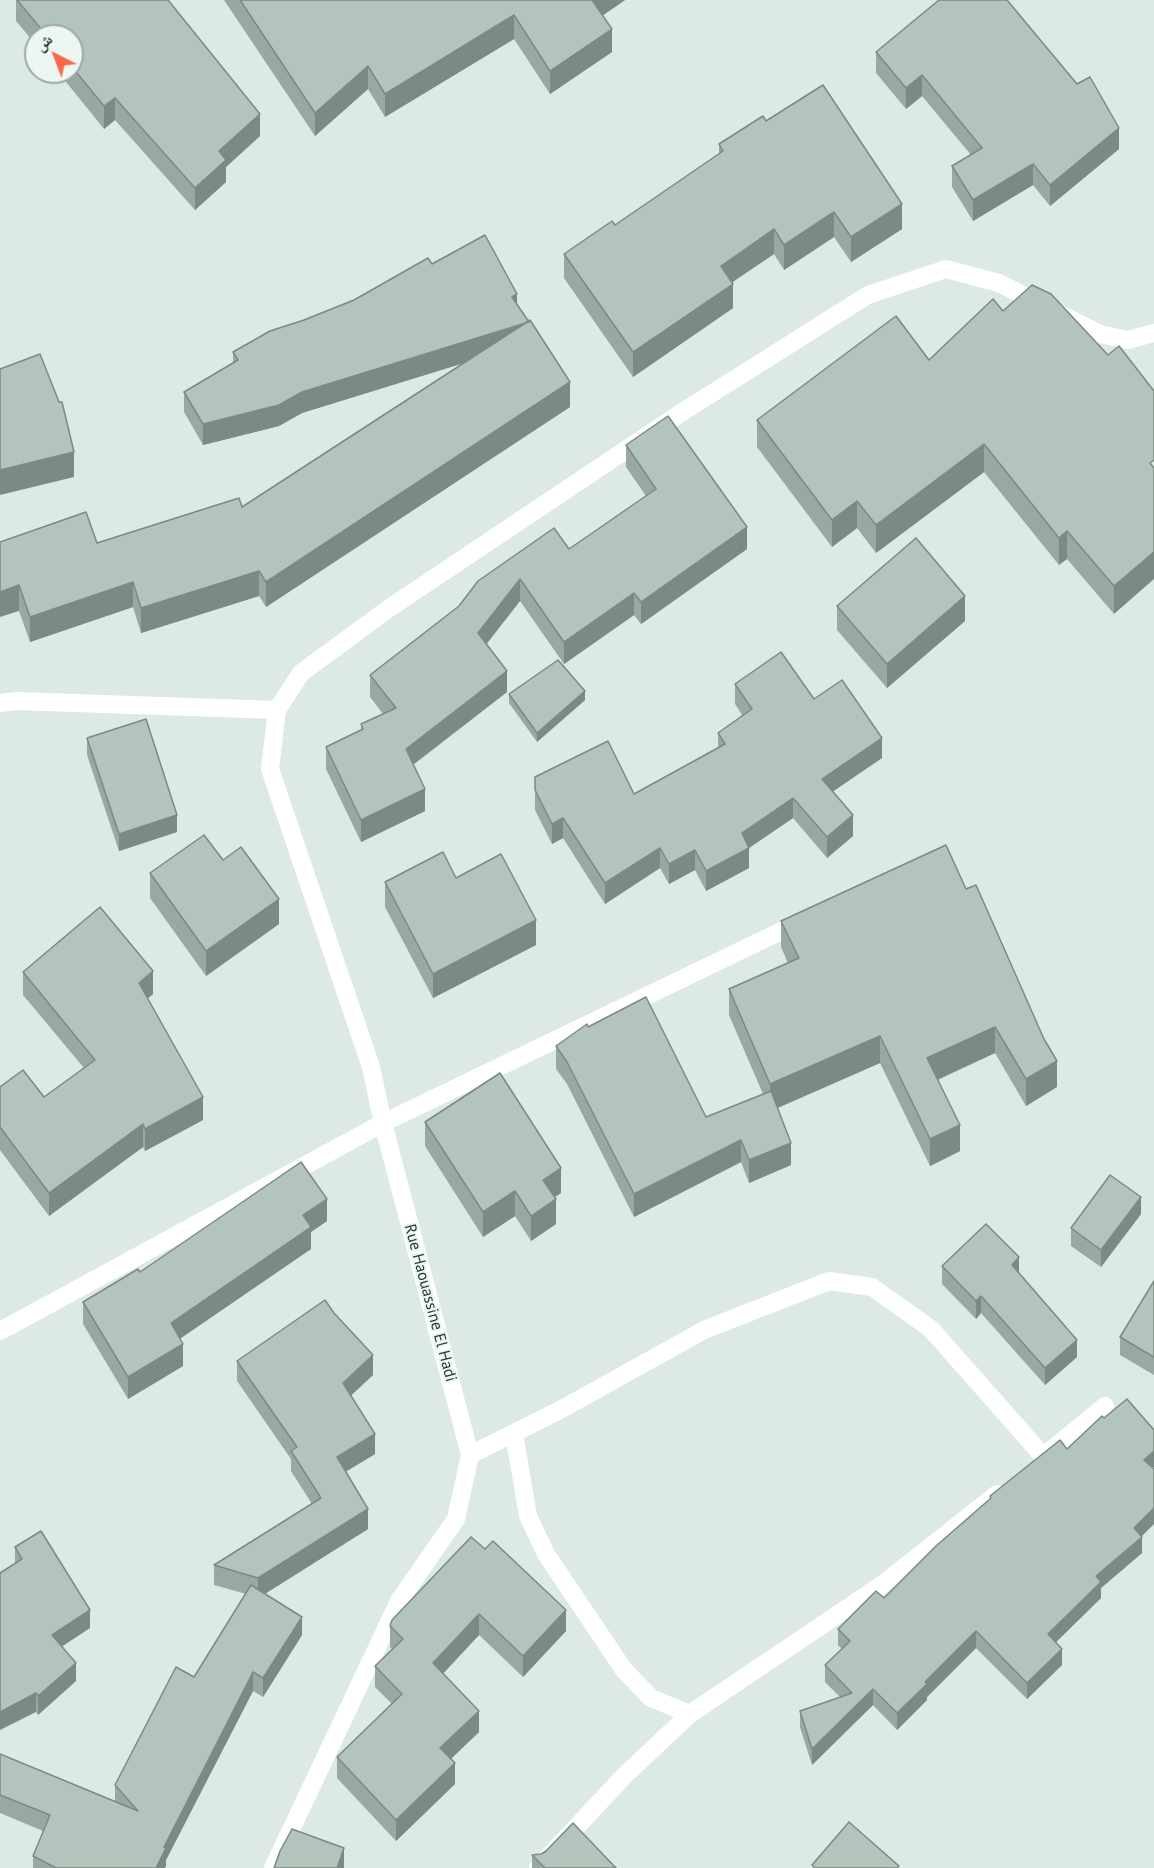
<!DOCTYPE html>
<html>
<head>
<meta charset="utf-8">
<style>
	body { margin:0 }
	#map { position:relative; width:1154px; height:1868px; overflow:hidden; background:#dceae3; font-family:"PT Sans","Noto Naskh Arabic",sans-serif }
	canvas { display:block }
	.north { position:absolute; left:24px; top:24px; width:60px; height:60px; box-sizing:border-box; background:#edf6f1; border:2px solid #9aaaa4; border-radius:50%; rotate:318deg; font-size:16px; font-weight:700; line-height:24px; text-align:center; color:#1e3930 }
	.north::after { content:''; display:block; margin:auto; width:21px; height:27px; background:#fa6a4a; clip-path:polygon(50% 0,100% 100%,50% 72%,0 100%) }
</style>
</head>
<body>
<div id="map">
<canvas width="1154" height="1868"></canvas>
<div class="north">ش</div>
</div>
<script>
const ctx = document.querySelector('canvas').getContext('2d');
ctx.lineJoin = 'round';
const toPath = rows => new Path2D(rows.map(r => 'M' + r).join(''));
function strokePath(path, color, width, dash) { ctx.strokeStyle = color; ctx.lineWidth = width; ctx.lineCap = dash ? 'butt' : 'round'; ctx.setLineDash(dash || []); ctx.stroke(path); }
function fillPath(path, color) { ctx.fillStyle = color; ctx.fill(path, 'evenodd'); }
function drawText(font, color, halo, rows, align = 'center') {
  ctx.font = font + ' "PT Sans",sans-serif'; ctx.lineWidth = 4.5; ctx.setLineDash([]); ctx.textBaseline = 'middle'; ctx.strokeStyle = halo; ctx.fillStyle = color; for (const [text, x, y, turn = 0] of rows) {
    ctx.save(); ctx.translate(x, y); ctx.rotate((+turn || 0) * Math.PI / 180); ctx.textAlign = isNaN(turn) ? turn : align; if (halo) ctx.strokeText(text, 0, 0); ctx.fillText(text, 0, 0); ctx.restore();
  }
}
const street = toPath([
	[0,703,16,701,277,710],
	[0,1331,383,1123,802,921],
	[514,1433,528,1516,546,1554,624,1670,651,1698,690,1714],
	[470,1455,560,1410,704,1330,829,1281,872,1287,931,1329,1043,1456],
	[1044,1456,1105,1406],
	[273,1868,399,1601,456,1519,470,1455,383,1123,371,1067,270,769,277,710,301,673,388,609,684,411,868,295,946,269,999,283,1100,334,1128,340,1154,333],
	[538,1868,625,1775,690,1714,883,1584,997,1494]
]);
const wall = toPath([
	[16,0,168,0,260,136,226,167,226,182,195,210,115,120,104,129,58,72,72,72,72,36,36,36,36,45,16,21],
	[224,0,625,0,603,15,612,52,550,94,514,39,385,117,368,89,315,136],
	[876,52,1119,149,1050,206,1033,185,973,221,952,187,952,166,971,155,922,96,906,109,876,73],
	[766,121,902,229,851,262,834,237,784,270,774,254,732,282,733,308,633,377,564,278,564,254,615,225,719,154,719,144],
	[432,264,517,305,570,407,266,607,259,596,141,633,133,607,30,642,19,611,0,542,97,543,242,507,466,362,302,413,279,426,203,445,184,412,184,392,233,363,233,352,304,320,354,300],
	[1003,311,1108,355,1119,346,1114,614,1067,559,1059,565,984,472,876,553,857,528,832,547,757,447,757,420,929,360],
	[626,445,747,549,641,624,634,615,564,664,520,601,486,644,507,692,413,765,425,811,361,842,326,769,326,747,361,730,361,724,383,714,370,697,370,675,459,606,569,549,646,496,626,467],
	[837,606,965,621,887,688,837,630],
	[735,684,814,699,882,758,833,791,853,836,827,858,793,818,749,848,749,868,706,891,695,870,669,884,660,868,605,904,563,838,552,844,535,810,535,777,634,794,718,748,718,733,742,715,735,704],
	[509,694,585,700,537,742,509,703],
	[87,738,177,832,119,851,87,755],
	[946,845,1057,1087,1026,1106,995,1053,938,1080,960,1151,930,1166,880,1063,778,1108,791,1165,749,1183,741,1162,634,1217,567,1084,556,1069,556,1046,588,1027,706,1117,763,1094,729,1015,729,989,788,963,781,947,781,921],
	[223,860,279,924,206,976,150,898,150,873],
	[456,878,536,945,433,998,385,907,385,882],
	[23,972,153,994,147,999,203,1120,145,1151,143,1147,49,1216,0,1150,0,1087,44,1097,84,1068,23,995],
	[425,1122,561,1193,555,1197,556,1224,531,1241,515,1216,483,1237,425,1146],
	[1141,1214,1101,1267,1071,1246,1071,1228],
	[327,1221,311,1232,311,1249,180,1338,183,1366,128,1399,83,1324,83,1302,140,1272],
	[942,1266,1019,1273,1077,1357,1045,1385,981,1313,976,1319,942,1284],
	[1154,1281,1154,1375,1120,1355,1120,1337],
	[237,1361,373,1375,351,1395,375,1454,345,1472,368,1529,265,1594,302,1635,263,1697,253,1691,166,1860,165,1868,33,1868,33,1856,43,1831,0,1813,0,1754,115,1801,115,1785,194,1677,246,1594,214,1585,214,1565,312,1504,291,1471,291,1459,237,1381],
	[1067,1449,1153,1468,1141,1536,1142,1553,1101,1588,1101,1598,1056,1642,1062,1665,1027,1699,976,1648,927,1697,927,1700,897,1730,873,1705,812,1765,800,1727,800,1711,840,1697,825,1682,825,1665,842,1649,838,1645,838,1629,884,1598,990,1499,990,1496],
	[471,1537,566,1631,523,1677,479,1635,443,1674,479,1732,451,1759,455,1784,396,1841,337,1778,337,1757,392,1704,375,1687,375,1666,392,1649,390,1647,390,1626],
	[15,1547,90,1628,62,1646,76,1681,38,1715,36,1712,15,1563],
	[532,1855,616,1868,532,1868]
]);
const shadedWall = toPath([
	[592,0,625,0,592,23],
	[514,15,514,39,385,117,385,94],
	[612,29,612,52,550,94,550,71],
	[368,66,368,89,315,136,315,113],
	[922,75,922,96,906,109,906,88],
	[115,98,115,120,104,129,104,106],
	[260,114,260,136,226,167,226,182,195,210,195,188,219,151],
	[1119,128,1119,149,1050,206,1050,185],
	[1033,164,1033,185,973,221,973,200],
	[902,204,902,229,851,262,851,237],
	[834,212,834,237,784,270,784,245],
	[774,229,774,254,721,290,721,266],
	[733,284,733,308,633,377,633,352],
	[517,294,517,314,512,297],
	[529,322,529,343,302,413,279,426,203,445,203,424,302,392],
	[570,382,570,407,266,607,266,582],
	[984,444,984,472,876,553,876,525],
	[74,452,74,477,0,495,0,470],
	[857,501,857,528,832,547,832,520],
	[747,527,747,549,641,624,641,602],
	[1067,531,1067,559,1059,565,1059,538],
	[1154,552,1154,579,1114,614,1114,586],
	[259,571,259,596,141,633,141,608],
	[520,579,520,601,478,655,478,633],
	[133,582,133,607,30,642,30,617],
	[19,585,19,611,0,617,0,592],
	[634,593,634,615,564,664,564,642],
	[965,596,965,621,887,688,887,664],
	[507,671,507,692,406,770,406,749],
	[585,691,585,700,537,742,537,733],
	[882,738,882,758,822,799,822,779],
	[425,789,425,811,361,842,361,820],
	[793,798,793,818,749,848,749,868,706,891,706,871,742,833],
	[177,815,177,832,119,851,119,834],
	[853,815,853,836,827,858,827,837],
	[563,818,563,838,552,844,552,824],
	[660,848,660,868,605,904,605,883],
	[695,850,695,870,669,884,669,864],
	[279,899,279,924,206,976,206,951],
	[536,920,536,945,433,998,433,974],
	[153,971,153,994,139,1006,139,983],
	[995,1027,995,1053,927,1084,927,1058],
	[880,1036,880,1063,770,1111,770,1084],
	[1057,1061,1057,1087,1026,1106,1026,1079],
	[203,1097,203,1120,145,1151,145,1129],
	[143,1124,143,1147,49,1216,49,1193],
	[960,1125,960,1151,930,1166,930,1139],
	[741,1140,741,1162,634,1217,634,1194],
	[791,1143,791,1165,749,1183,749,1160],
	[561,1168,561,1193,543,1204,543,1180],
	[515,1191,515,1216,483,1237,483,1212],
	[1141,1197,1141,1214,1101,1267,1101,1250],
	[327,1199,327,1221,311,1232,311,1249,171,1345,171,1323,303,1215],
	[556,1199,556,1224,531,1241,531,1216],
	[1019,1257,1019,1274,1012,1265],
	[981,1296,981,1313,976,1319,976,1301],
	[1077,1340,1077,1357,1045,1385,1045,1368],
	[183,1344,183,1366,128,1399,128,1377],
	[373,1355,373,1375,343,1403,343,1383],
	[375,1434,375,1454,337,1477,337,1457],
	[1154,1451,1154,1467,1144,1476,1144,1460],
	[1154,1508,1154,1524,1134,1544,1134,1528],
	[368,1509,368,1529,258,1598,258,1578],
	[1142,1537,1142,1553,1101,1588,1101,1598,1048,1650,1048,1634,1096,1576],
	[90,1610,90,1628,52,1653,52,1635],
	[566,1610,566,1631,523,1677,523,1656],
	[479,1614,479,1635,433,1684,433,1663],
	[302,1617,302,1635,263,1697,263,1678],
	[976,1631,976,1648,927,1697,927,1700,897,1730,897,1713,925,1682],
	[1062,1649,1062,1665,1027,1699,1027,1683],
	[76,1663,76,1681,38,1715,38,1696],
	[253,1672,253,1691,166,1860,166,1866,165,1868,156,1868,164,1847],
	[873,1689,873,1705,812,1765,812,1749],
	[36,1693,36,1712,0,1730,0,1712],
	[479,1711,479,1732,440,1769,440,1748],
	[455,1763,455,1784,396,1841,396,1820],
	[344,1848,344,1868,337,1868]
]);
const building = toPath([
	[17,0,168,0,260,114,219,151,226,160,195,188,115,98,104,106,72,67,72,36,47,36,17,0],
	[240,0,592,0,612,29,550,71,514,15,385,94,368,66,315,113,240,0],
	[939,0,1007,0,1077,84,1090,77,1119,128,1050,185,1033,164,973,200,952,166,982,148,922,75,906,88,876,52,939,0],
	[823,85,902,204,851,237,834,212,784,245,774,229,721,266,733,284,633,352,564,254,612,221,615,225,723,151,719,144,763,116,766,121,823,85],
	[485,235,517,294,512,297,529,322,302,392,279,405,203,424,184,392,238,360,233,352,270,331,304,320,354,300,428,258,432,264,485,235],
	[1032,285,1051,294,1108,355,1119,346,1154,391,1154,460,1150,463,1154,468,1154,552,1114,586,1067,531,1059,538,984,444,876,525,857,501,832,520,757,420,896,316,929,360,993,299,1003,311,1032,285],
	[530,320,570,382,266,582,259,571,141,608,133,582,30,617,19,585,0,592,0,542,86,512,97,543,239,498,242,507,530,320],
	[40,354,59,402,62,402,74,452,0,470,0,369,40,354],
	[668,416,747,527,641,602,634,593,564,642,520,579,478,633,507,671,406,749,425,789,361,820,326,747,363,729,361,724,396,708,370,675,459,606,478,581,554,528,569,549,656,489,626,445,668,416],
	[916,538,965,596,887,664,837,606,916,538],
	[781,652,814,699,842,680,882,738,822,779,853,815,827,837,793,798,742,833,749,848,706,871,695,850,669,864,660,848,605,883,563,818,552,824,535,790,535,777,608,741,634,794,725,744,718,733,752,709,735,684,781,652],
	[558,660,585,691,537,733,509,694,558,660],
	[146,719,177,815,119,834,87,738,146,719],
	[204,835,223,860,241,847,279,899,206,951,150,873,204,835],
	[946,845,966,889,976,885,1044,1039,1057,1061,1026,1079,995,1027,927,1058,960,1125,930,1139,880,1036,770,1084,729,989,799,958,781,921,946,845],
	[443,852,456,878,501,854,536,920,433,974,385,882,443,852],
	[100,907,153,971,139,983,203,1097,145,1129,143,1124,49,1193,0,1127,0,1087,23,1070,44,1097,95,1060,23,972,100,907],
	[646,997,706,1117,771,1091,791,1143,749,1160,741,1140,634,1194,567,1062,556,1046,587,1024,588,1027,646,997],
	[500,1073,561,1168,543,1180,556,1199,531,1216,515,1191,483,1212,425,1122,500,1073],
	[301,1162,327,1199,303,1215,311,1227,171,1323,183,1344,128,1377,83,1302,138,1269,140,1272,301,1162],
	[1110,1175,1141,1197,1101,1250,1071,1228,1110,1175],
	[986,1224,1019,1257,1012,1265,1077,1340,1045,1368,981,1296,976,1301,942,1266,986,1224],
	[1154,1281,1154,1357,1120,1337,1154,1281],
	[325,1300,334,1313,373,1355,343,1383,375,1434,337,1457,368,1509,258,1578,214,1565,321,1498,291,1451,297,1447,237,1361,325,1300],
	[1127,1399,1154,1430,1154,1451,1144,1460,1154,1469,1154,1508,1134,1528,1142,1537,1096,1576,1101,1582,1048,1634,1062,1649,1027,1683,976,1631,925,1682,927,1684,897,1713,873,1689,812,1749,800,1711,852,1693,825,1665,850,1641,838,1629,876,1591,884,1598,936,1546,991,1498,990,1496,1060,1440,1067,1449,1102,1416,1104,1418,1127,1399],
	[41,1531,90,1610,52,1635,76,1663,38,1696,36,1693,0,1712,0,1573,22,1559,15,1547,41,1531],
	[471,1537,485,1549,493,1541,566,1610,523,1656,479,1614,433,1663,479,1711,440,1748,455,1763,396,1820,337,1757,402,1694,375,1666,403,1639,390,1626,392,1620,471,1537],
	[251,1585,302,1617,263,1678,253,1672,164,1847,166,1848,156,1868,56,1868,33,1856,50,1815,0,1795,0,1754,138,1811,115,1785,176,1667,194,1677,251,1585],
	[849,1822,899,1866,897,1868,815,1868,812,1865,849,1822],
	[573,1823,616,1868,545,1868,532,1855,541,1854,546,1851,573,1823],
	[292,1829,344,1848,337,1868,274,1868,280,1851,292,1829]
]);
const streetNames = [
	["Rue Haouassine El Hadi",430,1303,75]
];
strokePath(street, '#fff', 18);
fillPath(wall, '#99a9a1');
fillPath(shadedWall, '#7d8983');
fillPath(building, '#b2c4bb');
strokePath(building, '#7d8983', 1.5);
drawText('16px', '#1e3930', '#edf6f1', streetNames);
</script>
</body>
</html>
